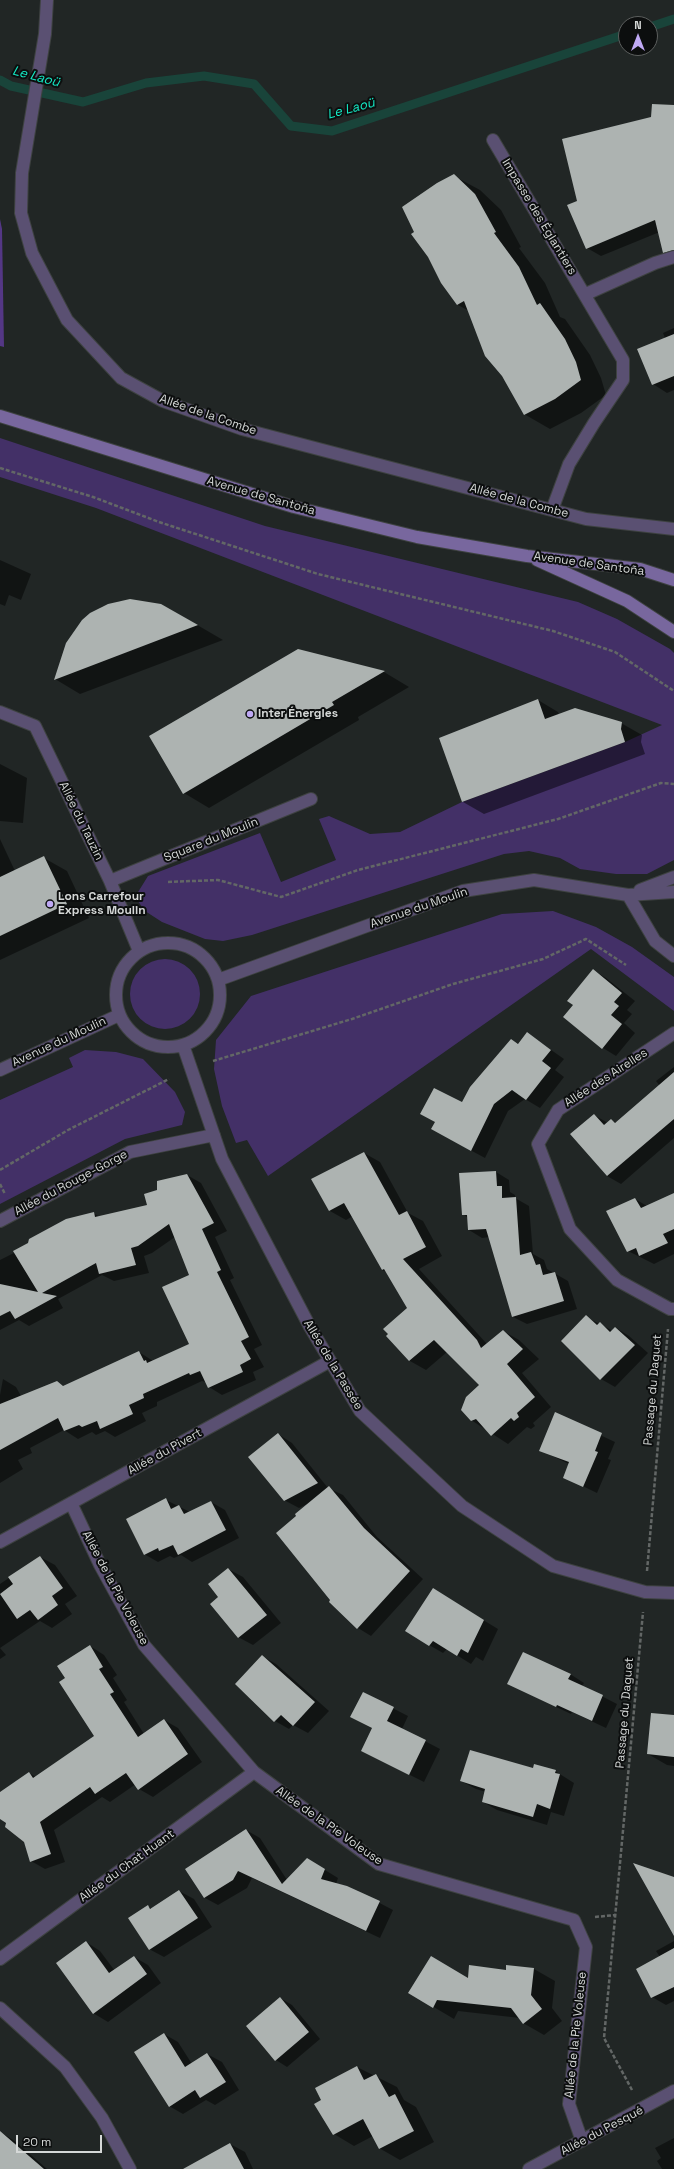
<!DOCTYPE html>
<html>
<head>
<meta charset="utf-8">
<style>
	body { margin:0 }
	#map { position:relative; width:674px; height:2169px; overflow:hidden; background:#212625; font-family:"Space Grotesk",sans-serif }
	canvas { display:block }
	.north { position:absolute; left:618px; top:16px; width:40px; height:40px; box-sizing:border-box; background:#0c0e0e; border:1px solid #5c5f5e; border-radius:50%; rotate:0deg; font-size:11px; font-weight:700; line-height:16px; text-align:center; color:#d5d8d7 }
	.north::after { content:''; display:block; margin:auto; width:14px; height:18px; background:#bfa9f4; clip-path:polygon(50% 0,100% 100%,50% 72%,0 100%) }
	.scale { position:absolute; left:16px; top:2135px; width:86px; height:18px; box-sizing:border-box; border:2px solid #d5d8d7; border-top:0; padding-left:5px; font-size:12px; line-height:14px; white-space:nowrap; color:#d5d8d7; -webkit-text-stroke:3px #0c0e0e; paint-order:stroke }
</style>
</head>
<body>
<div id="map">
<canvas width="674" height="2169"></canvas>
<div class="north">N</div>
<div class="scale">20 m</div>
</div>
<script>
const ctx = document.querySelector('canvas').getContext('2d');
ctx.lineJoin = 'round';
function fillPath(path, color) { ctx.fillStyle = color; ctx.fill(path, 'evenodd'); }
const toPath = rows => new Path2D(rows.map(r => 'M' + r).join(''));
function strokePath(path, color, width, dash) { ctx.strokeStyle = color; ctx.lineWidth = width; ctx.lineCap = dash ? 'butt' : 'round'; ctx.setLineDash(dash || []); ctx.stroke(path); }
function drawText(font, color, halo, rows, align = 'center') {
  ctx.font = font + ' "Space Grotesk",sans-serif'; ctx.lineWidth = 4; ctx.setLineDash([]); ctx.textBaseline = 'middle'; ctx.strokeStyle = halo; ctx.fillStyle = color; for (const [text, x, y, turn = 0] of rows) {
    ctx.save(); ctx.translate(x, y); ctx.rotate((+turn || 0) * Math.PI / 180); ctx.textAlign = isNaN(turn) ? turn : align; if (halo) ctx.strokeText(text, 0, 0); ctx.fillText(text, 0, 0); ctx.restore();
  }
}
const green = toPath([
	[0,438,265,526,578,602,617,619,670,649,674,653,674,860,647,874,616,874,580,869,560,858,529,851,504,854,252,935,223,941,205,939,162,922,145,911,135,897,148,876,260,833,281,882,336,860,319,819,329,816,370,834,400,832,462,802,625,742,662,725,96,508,0,477],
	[553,911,596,927,632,947,674,977,674,1011,591,949,268,1176,247,1140,236,1143,222,1106,214,1069,216,1040,251,996,502,914],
	'130 994a35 35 0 1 1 70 0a35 35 0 1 1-70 0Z',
	[85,1050,116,1052,143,1059,175,1092,185,1112,182,1125,125,1139,0,1204,0,1100,73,1067,69,1058]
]);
const forest = toPath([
	[0,219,2,229,4,347,0,346]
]);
const shadow = toPath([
	[674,106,674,231,667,229,601,256,587,248,578,201,652,118],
	[454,176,480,190,501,210,521,247,519,248,545,283,560,317,565,319,590,355,601,378,606,395,581,413,550,429,524,414,469,311,458,305,441,282],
	[674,328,674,390,667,393,653,384,665,338,663,333],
	[0,560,31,574,21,600,9,595,5,606,0,604],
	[120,601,154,603,168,608,223,640,80,694,55,679,101,607],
	[298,650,384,672,409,687,358,717,359,720,209,808,184,793],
	[538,700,558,712,559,715,621,723,642,735,641,742,645,754,484,814,463,802],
	[0,764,27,778,23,823,0,821],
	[0,839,15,871,44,858,67,871,89,918,0,960],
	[593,970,606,978,635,1001,627,1010,632,1014,624,1023,635,1033,616,1056,603,1048],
	[527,1033,564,1059,555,1070,564,1077,540,1108,525,1099,508,1111,485,1158,446,1137,462,1103,511,1040,519,1044],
	[674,1067,674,1138,621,1184,607,1176,572,1134,594,1115,608,1123,611,1120,617,1123,660,1086,656,1081],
	[364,1153,380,1162,408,1213,423,1221,442,1256,419,1269,487,1344,503,1331,519,1340,539,1359,522,1373,551,1407,533,1423,535,1426,531,1429,527,1427,508,1444,471,1420,480,1385,447,1352,426,1370,410,1361,388,1336,409,1308,388,1273,382,1270,353,1216,346,1220,330,1211],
	[496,1172,509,1180,510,1192,515,1195,515,1198,529,1206,533,1254,544,1260,547,1269,568,1281,577,1309,527,1324,513,1317,490,1237,482,1238,469,1230,468,1218,463,1214],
	[187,1175,201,1183,227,1231,215,1237,234,1278,230,1280,262,1345,254,1349,264,1367,253,1372,256,1380,222,1395,209,1387,206,1382,202,1381,157,1402,157,1406,142,1413,146,1421,115,1437,105,1431,96,1435,92,1432,78,1439,64,1430,30,1448,32,1453,18,1460,23,1469,0,1483,0,1395,3,1379,16,1387,21,1396,64,1387,139,1352,153,1361,190,1344,190,1275,175,1237,152,1253,144,1256,149,1273,114,1281,102,1275,58,1299,63,1308,29,1326,19,1320,0,1330,0,1260,93,1213,100,1217,148,1206,158,1190],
	[674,1198,674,1254,654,1264,628,1251,635,1199,647,1206],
	[586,1317,613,1331,616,1328,629,1336,648,1353,615,1387,601,1379,562,1341],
	[555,1414,615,1442,608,1459,611,1460,597,1493,564,1477,569,1464,540,1450],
	[278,1434,292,1443,328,1488,343,1495,377,1537,423,1579,371,1636,358,1628,332,1600,298,1516,307,1504,299,1508,284,1500],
	[166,1500,190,1512,211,1502,225,1510,239,1538,192,1562,181,1555,174,1558,170,1556,158,1562,144,1554],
	[40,1557,55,1565,77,1596,65,1604,72,1614,52,1628,40,1621,0,1648,6,1655,0,1659,0,1584],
	[228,1569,243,1577,281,1623,253,1645,238,1637,219,1597],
	[447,1598,498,1629,483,1661,476,1657,471,1664,447,1649,443,1653,429,1645],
	[90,1646,104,1655,117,1675,113,1678,127,1700,124,1702,144,1734,164,1720,178,1728,202,1762,153,1797,139,1789,136,1784,110,1802,102,1797,54,1830,65,1862,45,1869,31,1861,24,1842,0,1818,0,1792,29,1773,36,1777,95,1736,66,1678],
	[262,1656,276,1664,329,1711,308,1733,293,1725,289,1729,275,1721],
	[570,1674,584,1683,582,1686,617,1704,606,1728,572,1712,571,1714,523,1691],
	[363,1693,408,1716,402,1729,440,1749,424,1782,362,1751,373,1729,351,1717],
	[674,1716,674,1766,667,1765,648,1754],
	[534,1770,555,1771,574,1783,564,1816,551,1812,547,1825,497,1810,483,1802,486,1792,476,1789,461,1781],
	[246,1830,260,1838,287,1880,307,1859,338,1878,336,1884,347,1886,393,1910,380,1938,252,1878,247,1888,218,1905,205,1898],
	[179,1891,194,1899,212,1927,164,1957,149,1949,148,1906,152,1909],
	[674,1941,674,2001,666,2005,652,1997,660,1957,656,1951],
	[86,1942,100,1951,115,1971,134,1957,148,1965,161,1983,108,2022,93,2013],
	[507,1966,534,1969,555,1981,552,2008,562,2021,544,2035,523,2023,520,2018,458,2011,454,2019,410,1993,507,1971],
	[280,1998,292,2005,320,2039,287,2067,276,2060],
	[164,2034,178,2042,192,2064,207,2054,222,2062,239,2090,215,2105,206,2100,183,2114,169,2106],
	[357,2067,397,2087,404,2100,416,2107,434,2142,400,2160,379,2148,373,2136,354,2146,334,2134,323,2101],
	[2,2133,16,2142,47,2169,0,2169,0,2135],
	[674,2138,674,2169,662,2169,657,2161,661,2158,655,2148],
	[230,2144,245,2152,253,2169,219,2169]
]);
const stream = toPath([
	[650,27,674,19],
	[0,80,11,86,83,102,146,83,204,76,254,84,291,126,332,131,626,34]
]);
const building = toPath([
	[652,104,674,105,674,250,663,253,655,220,586,249,567,205,577,201,562,139,651,117],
	[454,174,475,194,496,232,494,233,519,267,537,305,540,303,565,339,576,362,581,380,555,399,524,415,502,376,485,356,464,301,457,305,441,283,428,257,411,234,414,232,402,207,437,183],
	[674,334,674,376,652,385,637,349],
	[130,599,161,604,198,625,54,680,66,643,82,620,90,613,108,604],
	[298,649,385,671,332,702,334,705,183,794,149,736],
	[538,699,545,719,575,708,622,722,621,729,625,742,462,802,439,738],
	[44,856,67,904,0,936,0,877],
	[593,969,622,993,614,1002,619,1006,611,1015,622,1024,602,1049,563,1017,573,1005,567,1001],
	[527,1032,551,1050,542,1061,551,1068,526,1100,512,1090,494,1104,471,1151,431,1129,435,1122,420,1114,434,1088,462,1102,470,1087,511,1039,518,1044],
	[674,1072,674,1119,607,1176,570,1134,594,1114,604,1125,611,1119,615,1123],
	[364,1152,399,1215,407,1211,426,1247,403,1259,477,1340,481,1348,503,1330,523,1349,507,1364,535,1397,517,1413,519,1417,514,1421,511,1418,491,1436,476,1419,471,1421,461,1410,466,1397,479,1385,434,1340,409,1361,386,1336,388,1334,383,1329,407,1308,384,1269,382,1270,344,1203,329,1211,311,1179],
	[496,1171,497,1186,502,1186,502,1198,516,1197,520,1255,531,1252,536,1265,540,1264,543,1275,555,1272,564,1301,512,1317,486,1229,468,1230,467,1215,462,1215,459,1173],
	[187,1174,214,1223,202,1229,221,1270,217,1272,249,1337,241,1341,251,1359,240,1365,243,1372,208,1388,200,1371,190,1375,189,1373,143,1394,144,1398,129,1405,133,1414,100,1429,97,1421,82,1427,79,1425,64,1431,58,1418,0,1450,0,1404,57,1381,63,1386,139,1351,144,1361,146,1360,147,1363,189,1344,162,1287,189,1275,169,1224,138,1246,131,1248,136,1265,99,1274,96,1263,42,1293,57,1296,15,1319,10,1311,0,1316,0,1284,38,1292,13,1251,28,1243,29,1239,66,1219,94,1212,95,1217,147,1205,144,1194,157,1190,157,1181],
	[674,1193,674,1229,663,1234,668,1243,639,1256,636,1248,627,1252,606,1211,635,1198,641,1208],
	[586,1315,597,1325,600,1322,610,1332,615,1327,635,1345,600,1380,561,1341],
	[555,1412,602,1433,595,1451,598,1452,583,1487,563,1478,569,1462,539,1451],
	[278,1433,318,1483,284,1501,248,1457],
	[329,1486,364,1528,410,1571,357,1629,329,1602,330,1600,276,1533,296,1516,295,1514],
	[166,1498,171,1509,179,1505,184,1514,211,1501,226,1530,178,1555,173,1545,159,1551,158,1548,144,1555,126,1519],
	[40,1556,63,1588,52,1596,58,1605,38,1620,30,1610,17,1619,0,1594,13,1584,8,1577],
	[228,1568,267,1615,238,1638,210,1604,218,1597,208,1584],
	[433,1588,484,1620,468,1653,461,1649,457,1656,433,1641,429,1646,405,1631],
	[90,1645,103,1667,99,1669,114,1692,110,1694,138,1737,164,1719,188,1754,138,1790,126,1773,95,1794,90,1787,40,1822,51,1854,30,1862,24,1842,5,1827,6,1823,0,1819,0,1792,29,1772,33,1778,94,1736,59,1682,65,1678,57,1666],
	[523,1652,571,1674,568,1679,603,1695,592,1721,557,1705,556,1707,507,1684],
	[262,1655,315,1702,293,1726,281,1715,274,1722,235,1684],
	[363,1692,394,1707,387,1721,426,1740,409,1775,361,1751,372,1728,350,1717],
	[651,1713,674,1715,674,1757,647,1754],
	[470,1750,533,1768,534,1764,556,1770,555,1773,560,1774,550,1809,537,1804,533,1817,482,1802,485,1789,460,1781],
	[246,1829,282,1884,307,1858,325,1869,321,1879,347,1886,380,1901,366,1931,238,1871,233,1880,204,1898,185,1869],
	[633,1863,674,1877,674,1936],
	[179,1890,198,1918,149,1950,128,1918,148,1905,150,1909],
	[86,1941,109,1973,134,1956,147,1974,93,2014,56,1963],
	[674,1948,674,1987,651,1998,636,1969],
	[431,1956,468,1978,469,1965,506,1970,506,1965,534,1968,531,1995,542,2009,523,2024,511,2008,437,2000,433,2008,408,1993],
	[280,1997,309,2032,275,2061,246,2026],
	[164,2033,185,2067,207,2053,226,2082,200,2098,195,2090,169,2107,134,2052],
	[357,2066,364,2080,376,2074,389,2097,395,2094,414,2131,379,2149,363,2119,333,2135,314,2104,321,2100,315,2088],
	[0,2131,44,2169,0,2169],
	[230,2143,244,2169,183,2169]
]);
const path = toPath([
	[0,468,93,497,159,522,318,574,553,631,615,652,674,691],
	[168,882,218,880,281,897,358,870,558,819,661,783,674,784],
	[213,1061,352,1019,453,984,543,959,586,939,626,965],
	[0,1170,68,1130,169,1079],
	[0,1184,5,1194],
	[647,1571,668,1329],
	[595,1917,615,1915],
	[632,2090,604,2038,643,1612]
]);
const street = toPath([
	[47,0,45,34,22,173,21,213,32,253,67,320,121,378,163,401,242,429,586,519,674,529],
	[493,140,623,360,623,380,594,423,569,464,552,510],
	[586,294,655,263,674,257],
	[0,712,35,726,110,881,139,951],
	[110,881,311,799],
	[640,890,674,877],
	[628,895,655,941,674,956],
	'116 995a52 52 0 1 1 104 0a52 52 0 1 1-104 0Z',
	[218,980,463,891,534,880,628,895,674,892],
	[674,1033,558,1110,538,1144,570,1229,617,1280,670,1309,674,1309],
	[183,1045,222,1159,310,1327,360,1411,462,1506,553,1566,645,1592,674,1593],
	[0,1070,119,1015],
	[0,1221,130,1152,214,1135],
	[71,1503,100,1565,144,1645,254,1772,379,1864,574,1920,586,1947,569,2104,582,2141],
	[0,1542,330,1361],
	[0,1959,254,1772],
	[0,2008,65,2067,102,2118,130,2169],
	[529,2169,674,2091]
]);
const secondary = toPath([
	[0,416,294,507,417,537,527,556,640,569,674,580],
	[537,560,627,601,674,632]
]);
const markers = [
	[250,714,4,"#bfa9f4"],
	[50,904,4,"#bfa9f4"]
];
const streetNames = [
	["Impasse des Églantiers",539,217,59],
	["Allée de la Combe",208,415,19],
	["Avenue de Santoña",261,496,16],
	["Allée de la Combe",519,501,15],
	["Avenue de Santoña",589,564,8],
	["Allée du Tauzin",81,821,64],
	["Square du Moulin",211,840,-22],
	["Avenue du Moulin",419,908,-19],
	["Avenue du Moulin",59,1042,-25],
	["Allée des Airelles",606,1078,-33],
	["Allée du Rouge-Gorge",71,1183,-28],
	["Allée de la Passée",333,1365,59],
	["Passage du Daguet",653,1390,-85],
	["Allée du Pivert",165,1452,-29],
	["Allée de la Pie Voleuse",115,1588,62],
	["Passage du Daguet",625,1713,-85],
	["Allée de la Pie Voleuse",329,1826,35],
	["Allée du Chat Huant",127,1866,-36],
	["Allée de la Pie Voleuse",576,2035,-84],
	["Allée du Pesqué",602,2131,-28]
];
const poiNames = [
	["Inter Énergies",258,714],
	["Lons Carrefour",58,897],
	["Express Moulin",58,911]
];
const waterNames = [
	["Le Laoü",36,77,15],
	["Le Laoü",351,109,-15]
];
fillPath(green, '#433067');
fillPath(forest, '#543785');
fillPath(shadow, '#0007');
strokePath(stream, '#19443a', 9);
fillPath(building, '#adb3b1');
strokePath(street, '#3e4241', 14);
strokePath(secondary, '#3e4241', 14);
strokePath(path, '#636766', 2.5, [4, 2]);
strokePath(street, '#5a5072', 12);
strokePath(secondary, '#78679e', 12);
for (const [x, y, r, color] of markers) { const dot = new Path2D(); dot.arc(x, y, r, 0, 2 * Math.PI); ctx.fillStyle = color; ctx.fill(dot); strokePath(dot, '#0c0e0e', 1.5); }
drawText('12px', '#d5d8d7', '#0c0e0e', streetNames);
drawText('bold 12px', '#d5d8d7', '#0c0e0e', poiNames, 'left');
drawText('italic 13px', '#14ecc7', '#0c0e0e', waterNames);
</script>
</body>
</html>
